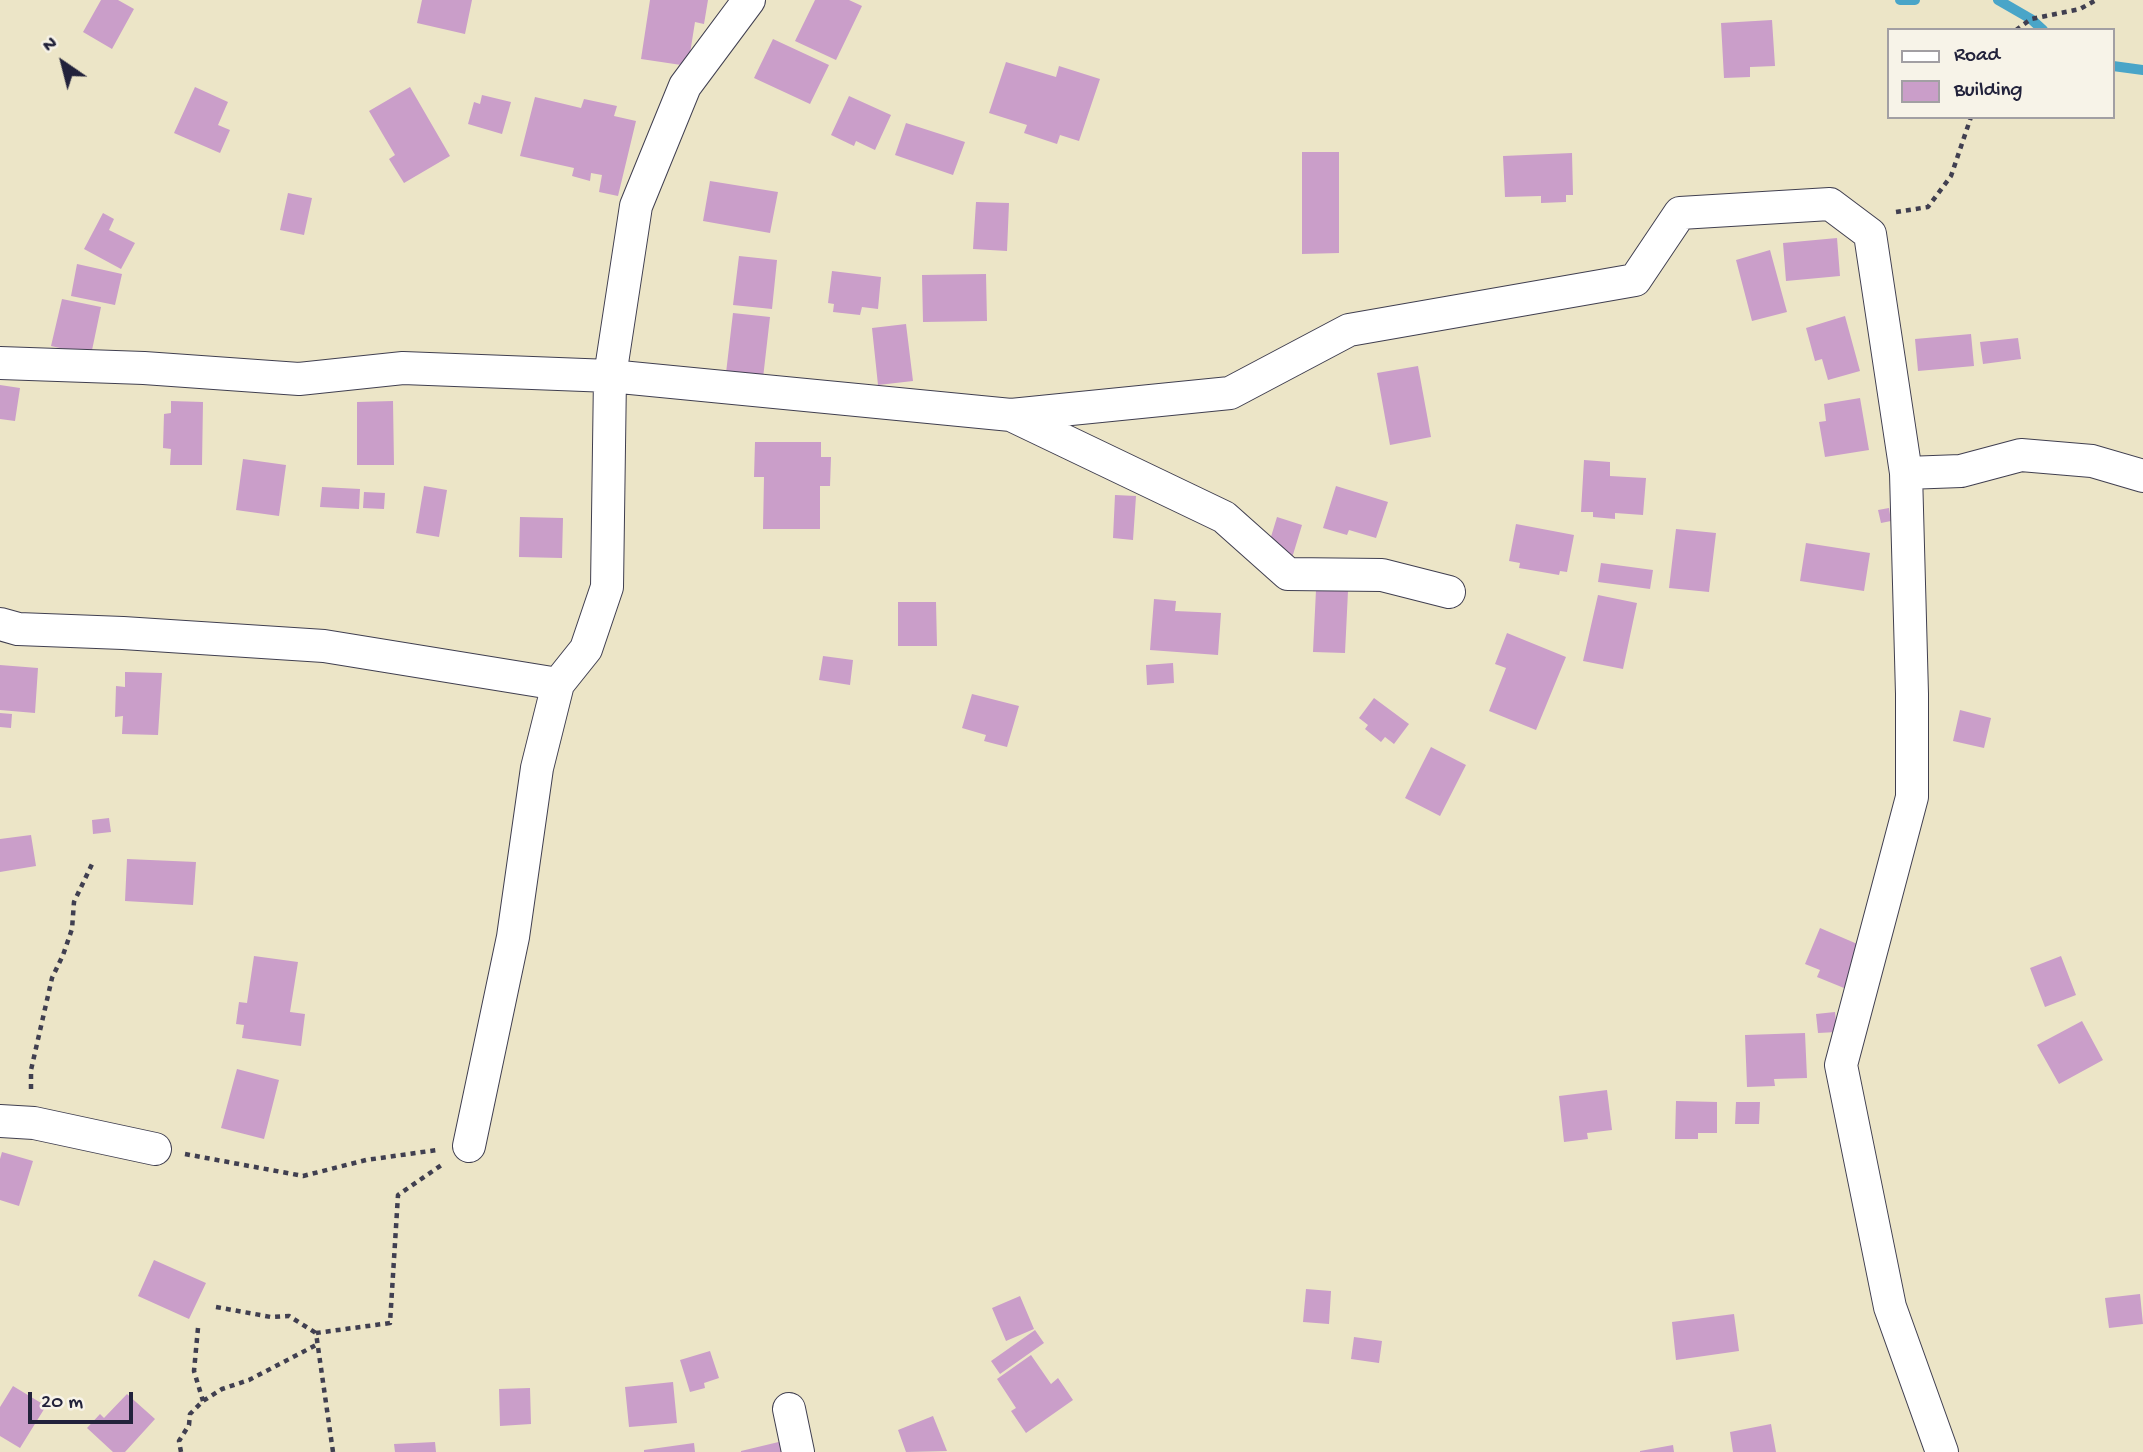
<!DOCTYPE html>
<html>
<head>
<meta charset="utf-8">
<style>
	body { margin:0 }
	#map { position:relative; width:2143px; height:1452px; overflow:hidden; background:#ece5c7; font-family:"Gochi Hand",sans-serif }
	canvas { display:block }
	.legend { position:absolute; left:1887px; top:28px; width:228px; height:91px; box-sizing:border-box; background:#f7f3e8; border:2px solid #a29fa3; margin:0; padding:9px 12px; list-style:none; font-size:21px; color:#22223b }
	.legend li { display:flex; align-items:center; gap:14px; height:35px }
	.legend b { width:35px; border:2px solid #a29fa3 }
	.north { position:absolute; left:28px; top:28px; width:70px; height:70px; -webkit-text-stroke:5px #f7f3e8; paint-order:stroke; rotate:325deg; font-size:19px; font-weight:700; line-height:28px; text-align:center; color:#22223b }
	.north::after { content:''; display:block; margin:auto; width:24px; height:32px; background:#22223b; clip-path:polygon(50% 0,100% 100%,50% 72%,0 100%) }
	.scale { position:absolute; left:28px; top:1392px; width:105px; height:32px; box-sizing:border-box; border:4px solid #22223b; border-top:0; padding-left:9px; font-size:21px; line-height:24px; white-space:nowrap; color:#22223b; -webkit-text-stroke:5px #f7f3e8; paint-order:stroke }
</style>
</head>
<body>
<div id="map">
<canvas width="2143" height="1452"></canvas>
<ul class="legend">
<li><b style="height:9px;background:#fff"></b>Road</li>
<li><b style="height:19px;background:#ca9ec9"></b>Building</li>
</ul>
<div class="north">N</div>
<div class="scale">20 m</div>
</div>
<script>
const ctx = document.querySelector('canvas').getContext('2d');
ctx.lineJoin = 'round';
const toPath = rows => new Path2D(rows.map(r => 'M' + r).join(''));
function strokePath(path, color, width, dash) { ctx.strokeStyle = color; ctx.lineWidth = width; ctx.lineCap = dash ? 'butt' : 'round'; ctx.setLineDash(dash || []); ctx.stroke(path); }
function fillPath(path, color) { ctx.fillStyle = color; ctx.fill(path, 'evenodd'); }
const stream = toPath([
	[1900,0,1915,0],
	[1998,0,2031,19,2043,30],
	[2113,66,2143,70]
]);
const building = toPath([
	[101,0,118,0,134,9,112,49,83,32],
	[422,0,472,0,465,34,417,23],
	[650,0,708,0,704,24,695,22,688,66,641,59],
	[815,0,849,0,862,6,836,60,795,41],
	[1772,20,1775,66,1750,67,1750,77,1724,78,1721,23],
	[773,39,829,65,810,104,754,78],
	[1006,62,1056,77,1059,66,1100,79,1079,141,1060,135,1057,144,1024,133,1027,125,989,113],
	[195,87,228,102,218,125,230,130,220,153,174,133],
	[410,87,450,156,404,183,389,159,395,155,369,111],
	[482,95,511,102,502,134,468,124,474,102,480,104],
	[849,96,891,115,875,150,856,141,854,146,831,135],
	[535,97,581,108,584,99,617,106,614,116,636,121,618,196,599,192,602,175,591,173,590,181,572,176,574,168,520,156],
	[906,123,965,142,953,175,895,155],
	[1302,152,1339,152,1339,253,1302,254],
	[1572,153,1573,195,1566,195,1566,202,1541,203,1541,196,1505,197,1503,156],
	[710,181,778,192,770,233,703,221],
	[288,193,312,198,304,235,280,230],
	[976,202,1009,203,1007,251,973,249],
	[103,213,114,219,109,230,135,243,121,269,84,249],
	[1837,238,1840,276,1786,281,1783,243],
	[1770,250,1787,312,1752,321,1736,260],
	[739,256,777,260,772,309,733,305],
	[77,264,122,274,115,305,71,296],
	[832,271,881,277,878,309,862,307,860,315,833,312,834,304,828,303],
	[986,274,987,321,923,322,922,275],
	[62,299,101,307,91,355,51,346],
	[733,313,770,317,763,378,726,373],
	[1845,316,1860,371,1828,380,1822,359,1815,361,1806,328],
	[906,324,913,381,878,385,872,328],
	[1971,334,1974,366,1918,371,1915,339],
	[2018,338,2021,359,1983,364,1980,342],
	[1418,366,1431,437,1390,445,1377,373],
	[0,385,20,388,15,421,0,419],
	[1860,398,1869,450,1825,457,1819,422,1826,421,1824,404],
	[171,401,203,402,202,465,170,465,171,449,163,448,164,414,171,413],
	[393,401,394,465,357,465,357,402],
	[755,442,821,442,821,457,831,457,830,486,820,486,820,529,763,529,764,477,754,477],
	[243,459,286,465,279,516,236,510],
	[1584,460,1610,462,1610,476,1646,478,1643,515,1615,513,1615,519,1593,517,1593,512,1581,512],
	[424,486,447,490,439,537,416,533],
	[1336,486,1388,502,1376,538,1349,530,1347,535,1323,528],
	[322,487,360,489,359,509,320,507],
	[364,492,385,493,384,509,363,508],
	[1115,495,1136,496,1133,540,1113,538],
	[1889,508,1891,521,1881,523,1878,510],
	[520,517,563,518,562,558,519,557],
	[1277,517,1302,525,1292,558,1267,550],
	[1516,524,1574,535,1567,572,1560,571,1559,575,1519,568,1520,563,1509,561],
	[1676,529,1716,533,1709,592,1669,588],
	[1806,543,1870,553,1864,591,1800,581],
	[1601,563,1653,570,1650,589,1598,582],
	[1316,590,1348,591,1345,653,1313,652],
	[1598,595,1637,603,1623,669,1583,661],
	[1154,599,1176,601,1175,611,1221,613,1218,655,1150,650],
	[898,602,936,602,937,646,898,646],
	[1507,633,1566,657,1536,730,1489,711,1506,668,1495,664],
	[823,656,853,660,850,685,819,680],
	[1173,663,1174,683,1147,685,1146,665],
	[0,665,38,668,35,713,0,710],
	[125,672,162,673,158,735,122,734,123,716,115,717,116,686,125,687],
	[972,694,1019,706,1007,747,984,741,986,735,962,728],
	[1374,698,1409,724,1394,744,1385,737,1381,742,1365,729,1368,725,1359,718],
	[1960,710,1991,718,1984,748,1953,741],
	[0,713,12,714,11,728,0,727],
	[1431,747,1466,765,1440,816,1405,798],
	[109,818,111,832,93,834,92,820],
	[31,835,36,866,0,872,0,839],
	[127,859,196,862,193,905,125,901],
	[1820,928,1862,946,1844,988,1817,977,1820,970,1805,964],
	[254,956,298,962,290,1012,305,1014,301,1046,242,1038,244,1025,236,1024,239,1002,247,1003],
	[2061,956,2076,995,2045,1007,2030,968],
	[1835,1012,1837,1032,1818,1033,1816,1014],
	[2082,1021,2103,1060,2059,1084,2037,1045],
	[1805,1033,1807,1078,1774,1079,1775,1086,1747,1087,1745,1035],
	[237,1069,279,1080,264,1139,221,1128],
	[1607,1090,1612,1130,1587,1133,1588,1139,1564,1142,1559,1096],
	[1676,1101,1717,1102,1717,1133,1698,1133,1698,1139,1675,1139],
	[1736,1102,1760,1102,1759,1124,1735,1124],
	[2,1152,33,1161,19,1206,0,1200,0,1159],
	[154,1260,206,1283,189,1319,138,1296],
	[1306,1289,1331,1291,1329,1324,1303,1322],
	[2140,1294,2143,1324,2109,1328,2105,1298],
	[1020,1296,1034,1329,1006,1341,992,1308],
	[1734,1314,1739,1351,1676,1360,1672,1322],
	[1035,1330,1044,1343,1000,1374,991,1361],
	[1354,1337,1382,1341,1379,1363,1351,1359],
	[710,1351,719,1378,704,1383,705,1388,690,1392,680,1360],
	[1031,1355,1051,1384,1058,1378,1073,1400,1026,1433,1011,1411,1016,1408,997,1379],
	[673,1382,677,1423,629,1427,625,1387],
	[13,1386,46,1406,20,1448,0,1436,0,1407],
	[530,1388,531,1424,500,1426,499,1389],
	[127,1394,155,1419,125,1452,113,1452,87,1428,100,1414,104,1418],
	[933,1416,947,1451,906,1452,898,1430],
	[1771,1424,1776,1452,1733,1452,1730,1432],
	[787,1440,789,1452,741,1452,741,1451],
	[435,1442,436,1452,395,1452,394,1444],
	[694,1443,695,1452,644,1452,644,1450],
	[1673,1445,1674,1452,1640,1452,1640,1451]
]);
const path = toPath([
	[2016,30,2031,19,2080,9,2096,0],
	[1896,212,1928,207,1951,176,1971,117],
	[31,1089,31,1070,52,978,63,955,72,929,74,902,93,862],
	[185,1154,303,1176,366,1160,437,1150],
	[216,1307,271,1317,289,1316,316,1333],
	[198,1328,194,1371,203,1401],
	[181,1452,179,1441,189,1425,190,1414,203,1401,222,1389,249,1380,318,1344],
	[333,1452,316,1333,390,1323,398,1195,443,1164]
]);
const minor = toPath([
	[0,363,144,368,299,379,403,368,610,376,1011,415,1230,393,1349,330,1635,280,1680,213,1830,204,1870,234,1906,473,1912,694,1912,797,1841,1065,1890,1307,1942,1452],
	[1013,416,1224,517,1288,574,1382,575,1449,592],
	[1906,473,1961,471,2021,455,2092,461,2143,476],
	[0,624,18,629,123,633,324,646,558,684,586,649,607,587,610,376,636,206,685,86,749,0],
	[0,1121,34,1123,155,1149],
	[469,1146,513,937,537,768,558,684],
	[789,1409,798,1452]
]);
strokePath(stream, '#49a5c8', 10);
fillPath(building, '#ca9ec9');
strokePath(minor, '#403f50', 34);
strokePath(path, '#403f50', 4.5, [5, 5]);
strokePath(minor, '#fff', 32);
</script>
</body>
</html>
